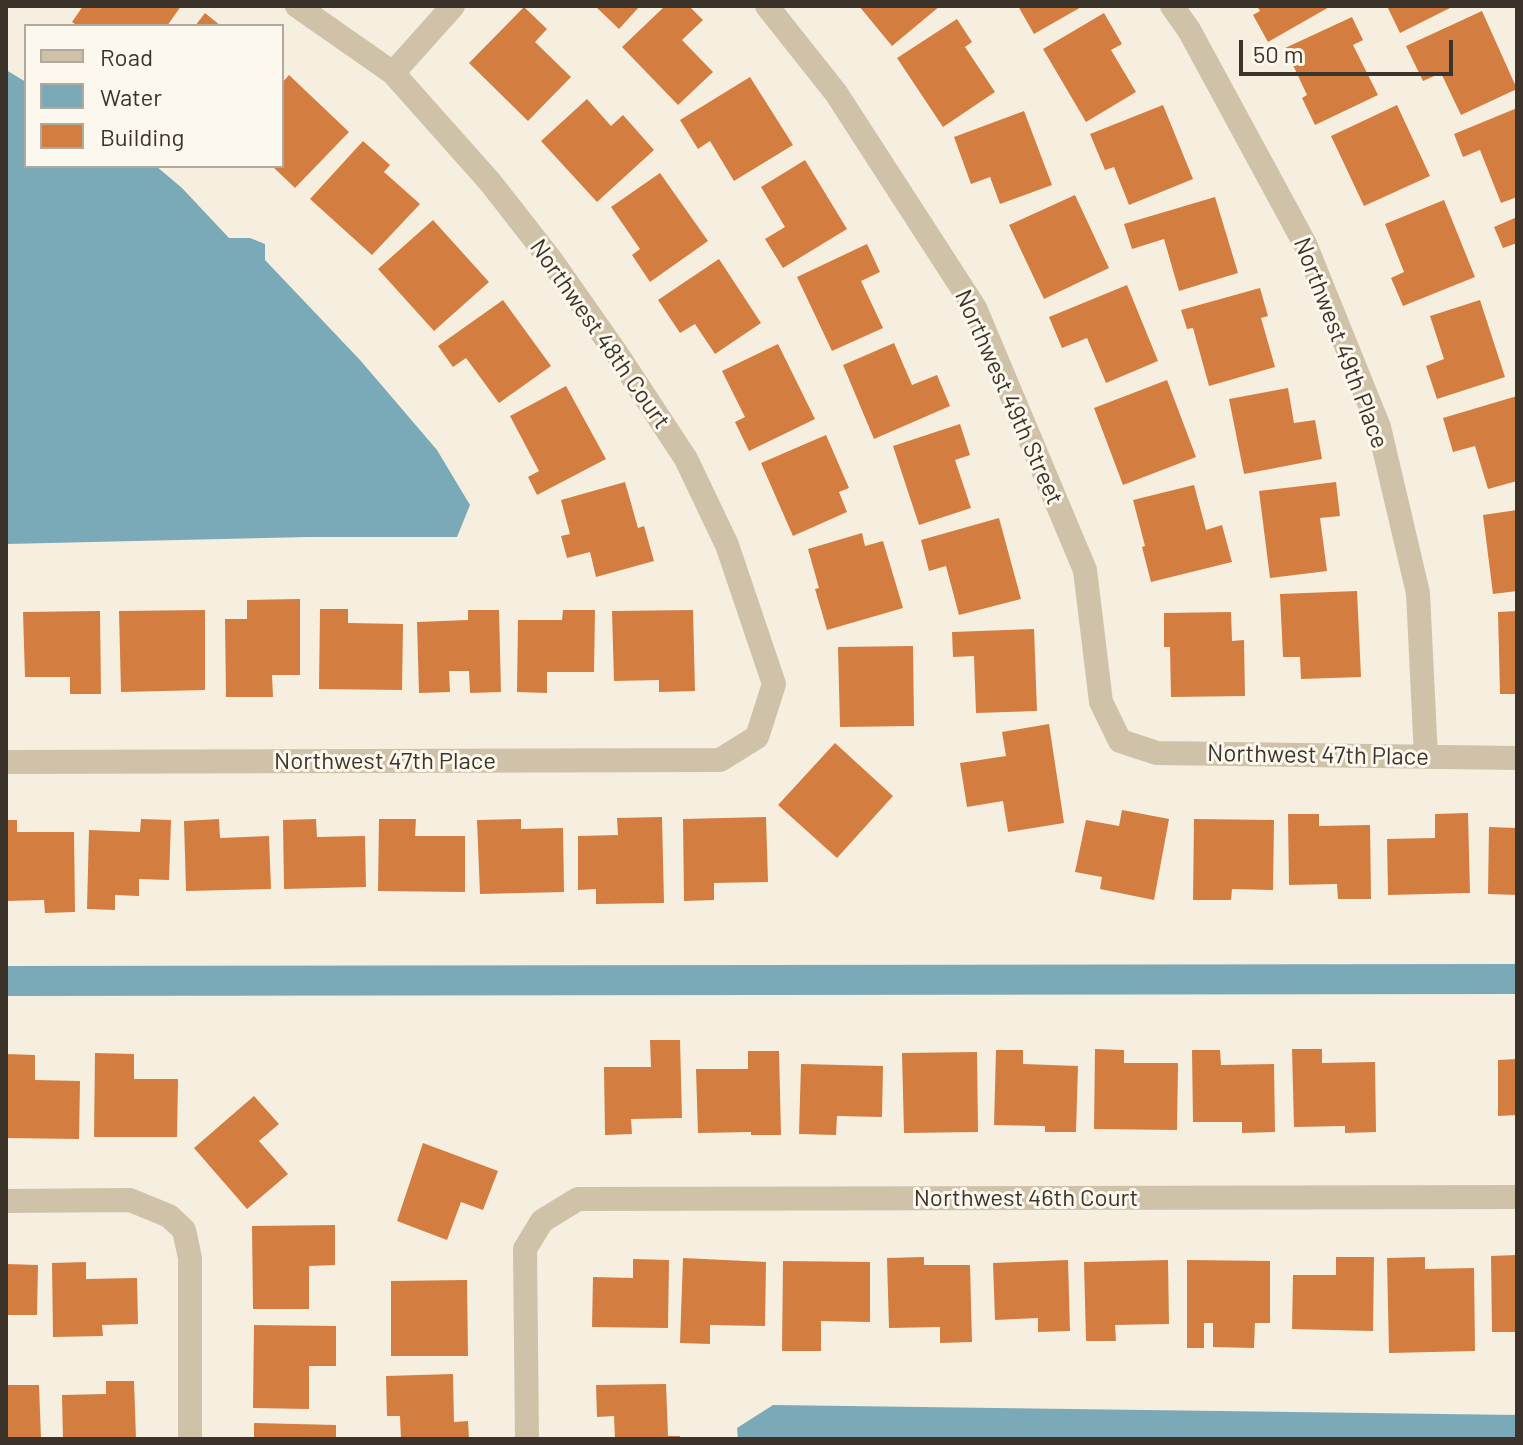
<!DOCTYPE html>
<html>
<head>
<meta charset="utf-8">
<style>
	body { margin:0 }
	#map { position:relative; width:1523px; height:1445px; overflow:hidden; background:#f6efdf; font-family:Barlow,sans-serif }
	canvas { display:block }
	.frame { position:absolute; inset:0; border:8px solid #3c332a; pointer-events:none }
	.legend { position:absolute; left:24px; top:24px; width:260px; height:144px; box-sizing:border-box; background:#fcf8ed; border:2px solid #afa99f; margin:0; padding:10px 14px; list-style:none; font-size:24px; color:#3c332a }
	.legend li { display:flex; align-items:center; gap:16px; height:40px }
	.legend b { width:40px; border:2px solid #afa99f }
	.scale { position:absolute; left:1239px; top:40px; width:214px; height:36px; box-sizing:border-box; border:4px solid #3c332a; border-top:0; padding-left:10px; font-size:24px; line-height:28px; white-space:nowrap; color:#3c332a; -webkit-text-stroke:6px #fcf8ed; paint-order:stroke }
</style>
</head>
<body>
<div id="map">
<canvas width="1523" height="1445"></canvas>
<div class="frame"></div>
<ul class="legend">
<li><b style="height:10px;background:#d0c1a9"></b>Road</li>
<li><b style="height:22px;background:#7aaab7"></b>Water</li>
<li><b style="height:22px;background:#d37d40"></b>Building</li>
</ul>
<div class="scale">50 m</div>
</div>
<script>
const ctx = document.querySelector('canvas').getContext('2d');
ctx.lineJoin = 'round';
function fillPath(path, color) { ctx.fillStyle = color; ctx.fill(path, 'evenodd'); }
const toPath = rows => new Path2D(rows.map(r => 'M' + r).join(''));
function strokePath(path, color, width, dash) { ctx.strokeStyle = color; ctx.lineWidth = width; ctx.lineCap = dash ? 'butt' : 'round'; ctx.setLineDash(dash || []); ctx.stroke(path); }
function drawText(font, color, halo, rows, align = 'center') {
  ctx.font = font + ' Barlow,sans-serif'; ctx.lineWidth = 6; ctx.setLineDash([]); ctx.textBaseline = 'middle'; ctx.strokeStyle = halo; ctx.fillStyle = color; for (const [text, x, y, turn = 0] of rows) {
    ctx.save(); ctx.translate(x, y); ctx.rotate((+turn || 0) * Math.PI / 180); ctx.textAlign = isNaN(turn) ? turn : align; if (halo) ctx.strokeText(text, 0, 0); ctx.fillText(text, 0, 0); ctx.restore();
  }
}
const water = toPath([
	[6,70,26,82,26,166,156,166,182,188,229,238,250,238,265,244,265,260,360,360,437,450,470,505,457,537,308,537,6,544],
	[773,1405,1517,1415,1517,1439,738,1439,737,1428]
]);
const canal = toPath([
	[6,981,1517,979]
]);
const building = toPath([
	[83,6,181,6,167,26,78,26,72,22],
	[595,6,640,6,619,29],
	[665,6,689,6,703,20,682,40,713,72,678,105,622,47],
	[859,6,940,6,892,46],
	[1018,6,1083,6,1034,34],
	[1257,6,1331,6,1268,42,1253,15,1260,11],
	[1387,6,1454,6,1400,33],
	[524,7,547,29,535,42,571,77,528,121,469,63],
	[1482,11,1517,89,1461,115,1441,73,1423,81,1406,46],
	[205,13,221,26,195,26],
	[1104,13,1122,44,1111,50,1136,92,1086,122,1043,49],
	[1352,17,1363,40,1353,45,1378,95,1315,125,1302,98,1307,95,1285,48],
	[957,19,972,42,965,47,995,92,943,127,897,58],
	[289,75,349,132,295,188,272,166,282,166,282,83],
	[750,77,793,145,734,181,710,141,698,149,680,120],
	[587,99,611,126,623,115,654,150,597,202,541,141],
	[1163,105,1193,179,1129,205,1114,167,1105,170,1090,134],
	[1397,105,1430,176,1364,206,1331,136],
	[1517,108,1517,197,1501,203,1480,150,1463,157,1454,134],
	[1024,111,1052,185,1000,204,990,177,971,184,954,137],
	[363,141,390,165,384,172,420,204,372,255,310,199],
	[805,160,847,229,783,268,765,239,785,227,761,187],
	[660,173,708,241,650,282,632,255,640,249,611,207],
	[1075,195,1109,268,1044,299,1009,225],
	[1215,197,1238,273,1179,291,1164,239,1132,249,1124,224],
	[1444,200,1475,277,1403,306,1391,278,1404,272,1385,224],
	[1517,217,1517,243,1503,248,1494,227],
	[433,220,489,282,434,331,378,269],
	[867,244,880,272,861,281,883,328,832,351,797,277],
	[719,259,761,323,715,354,695,324,680,333,658,300],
	[1127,285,1158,361,1106,383,1087,338,1062,348,1049,317],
	[1260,288,1268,316,1261,318,1275,367,1209,386,1193,328,1187,329,1181,310],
	[503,300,551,366,499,403,466,358,453,367,438,346],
	[1480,300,1505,377,1437,399,1426,366,1444,359,1430,316],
	[894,343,912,385,937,375,950,406,874,439,843,365],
	[778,344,815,419,749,451,735,422,745,417,722,371],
	[1167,380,1196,457,1123,485,1094,408],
	[566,386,606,459,537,495,528,477,539,471,510,416],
	[1288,388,1294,423,1315,420,1322,459,1244,474,1229,399],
	[1517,396,1517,481,1488,489,1475,446,1453,452,1443,418],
	[960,424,970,455,955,460,971,508,919,525,893,446],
	[826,435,849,488,839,492,847,512,793,536,761,463],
	[625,482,638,528,644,526,654,561,596,577,590,552,567,558,561,536,570,534,561,500],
	[1336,482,1340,516,1320,518,1327,571,1270,578,1259,491],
	[1194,485,1206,530,1222,525,1232,562,1151,582,1142,547,1145,546,1133,500],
	[1517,510,1517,591,1493,594,1483,515],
	[999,518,1021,599,959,615,946,566,929,571,921,540],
	[862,533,865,546,883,541,903,608,827,630,815,589,819,588,808,549],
	[1357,591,1361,677,1301,679,1300,657,1283,657,1280,594],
	[300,599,300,675,272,675,273,697,226,697,225,619,247,619,247,600],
	[320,609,348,609,348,623,403,624,402,690,319,689],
	[205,610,205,690,121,692,119,611],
	[468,610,499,610,501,692,470,693,469,671,449,671,450,692,419,693,417,622,468,620],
	[563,610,595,610,594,672,547,672,547,693,517,692,518,620,562,620],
	[693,610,695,691,659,692,659,680,614,681,612,611],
	[100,611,101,694,70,694,70,677,25,677,23,612],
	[1517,611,1517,694,1500,694,1498,612],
	[1231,612,1232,641,1244,640,1245,696,1171,697,1170,647,1164,647,1164,613],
	[1034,629,1037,711,976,713,974,656,953,657,952,632],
	[913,646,914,726,840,727,838,647],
	[1049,724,1064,823,1008,832,1003,801,967,807,960,763,1006,756,1002,732],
	[835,743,893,796,837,858,778,805],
	[1122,810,1169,819,1154,900,1100,889,1102,877,1075,872,1086,820,1119,826],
	[1468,813,1470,893,1388,895,1387,839,1435,838,1435,814],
	[1288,814,1319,814,1319,826,1370,825,1371,899,1338,899,1337,884,1289,885],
	[662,817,664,903,596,904,596,889,578,890,578,836,618,835,617,818],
	[766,817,768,882,714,883,714,900,684,901,683,819],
	[141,819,171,820,169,880,139,879,139,896,115,895,115,910,87,909,89,830,140,832],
	[219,819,220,838,269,836,271,889,186,891,184,821],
	[316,819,317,837,365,836,366,887,284,889,283,820],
	[379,819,416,819,415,836,465,836,465,892,378,891],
	[521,819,521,829,563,828,564,892,480,894,477,820],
	[1194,819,1274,820,1273,890,1232,889,1231,900,1193,900],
	[6,820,17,820,17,832,74,832,75,912,45,913,44,900,6,901],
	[1489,827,1517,828,1517,895,1488,894],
	[650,1040,680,1040,682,1118,631,1119,632,1134,605,1135,604,1067,651,1067],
	[1095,1049,1124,1050,1124,1063,1178,1063,1177,1130,1094,1129],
	[1292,1049,1322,1049,1322,1063,1375,1062,1376,1132,1345,1133,1345,1126,1294,1127],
	[996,1050,1023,1050,1023,1064,1078,1066,1076,1132,1045,1132,1045,1126,994,1125],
	[1192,1050,1220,1050,1221,1065,1274,1064,1275,1132,1242,1133,1242,1122,1193,1122],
	[748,1051,779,1051,781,1135,751,1135,751,1132,698,1133,696,1069,748,1069],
	[977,1052,978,1132,904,1133,902,1053],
	[95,1053,134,1054,134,1079,178,1079,177,1137,94,1137],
	[6,1054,35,1055,35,1080,80,1081,79,1139,6,1138],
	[1517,1059,1517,1115,1498,1116,1498,1060],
	[801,1064,883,1066,882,1117,837,1116,836,1135,799,1134],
	[254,1096,279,1124,259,1141,288,1174,247,1209,194,1148],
	[423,1143,498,1171,483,1210,461,1202,447,1240,397,1221],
	[335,1225,335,1265,309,1266,309,1309,253,1309,252,1226],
	[1517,1255,1517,1332,1492,1332,1491,1256],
	[924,1257,924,1265,970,1265,972,1342,940,1343,940,1327,889,1328,887,1258],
	[1336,1257,1374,1257,1373,1331,1292,1329,1293,1275,1336,1275],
	[1425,1257,1425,1269,1474,1268,1475,1351,1389,1353,1387,1258],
	[683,1258,766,1262,765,1326,710,1325,710,1344,680,1343],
	[633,1259,669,1260,668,1328,592,1327,593,1277,633,1278],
	[1068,1260,1070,1331,1038,1332,1038,1318,995,1320,993,1263],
	[1168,1260,1169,1324,1115,1325,1116,1341,1086,1341,1084,1262],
	[1187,1260,1270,1261,1270,1323,1255,1323,1254,1348,1213,1347,1213,1323,1204,1323,1204,1348,1187,1348],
	[783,1261,870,1262,870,1322,821,1321,821,1351,782,1351],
	[86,1262,86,1279,137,1278,138,1324,102,1325,103,1336,53,1337,52,1263],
	[6,1264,38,1265,37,1315,6,1315],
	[467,1280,468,1356,391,1356,391,1281],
	[254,1325,336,1326,336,1366,309,1366,309,1409,253,1408],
	[453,1374,454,1422,468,1421,469,1439,401,1439,400,1416,387,1416,386,1376],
	[106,1381,134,1381,136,1439,63,1439,62,1395,106,1394],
	[666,1384,668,1436,680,1436,680,1439,615,1439,614,1416,597,1417,596,1385],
	[6,1385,39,1385,41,1439,6,1439],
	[254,1423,336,1425,336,1439,254,1439]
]);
const minor = toPath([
	[767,6,836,93,975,308,1085,570,1101,702,1120,741,1157,753,1517,758],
	[1172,6,1189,30,1305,244,1379,427,1418,593,1426,757],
	[393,73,453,6],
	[6,762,720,760,757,737,774,684,727,545,686,459,619,357,551,260,490,182,393,73,297,6],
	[6,1201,130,1200,169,1216,184,1230,190,1258,190,1439],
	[527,1439,525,1249,542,1221,578,1199,1517,1197]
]);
const streetNames = [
	["Northwest 48th Court",600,334,55],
	["Northwest 49th Place",1341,343,69],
	["Northwest 49th Street",1009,397,66],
	["Northwest 47th Place",1318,755,1],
	["Northwest 47th Place",385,761],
	["Northwest 46th Court",1026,1198]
];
fillPath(water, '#7aaab7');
strokePath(canal, '#7aaab7', 30);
fillPath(building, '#d37d40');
strokePath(minor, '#d0c1a9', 24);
drawText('24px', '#3c332a', '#fcf8ed', streetNames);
</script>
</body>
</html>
